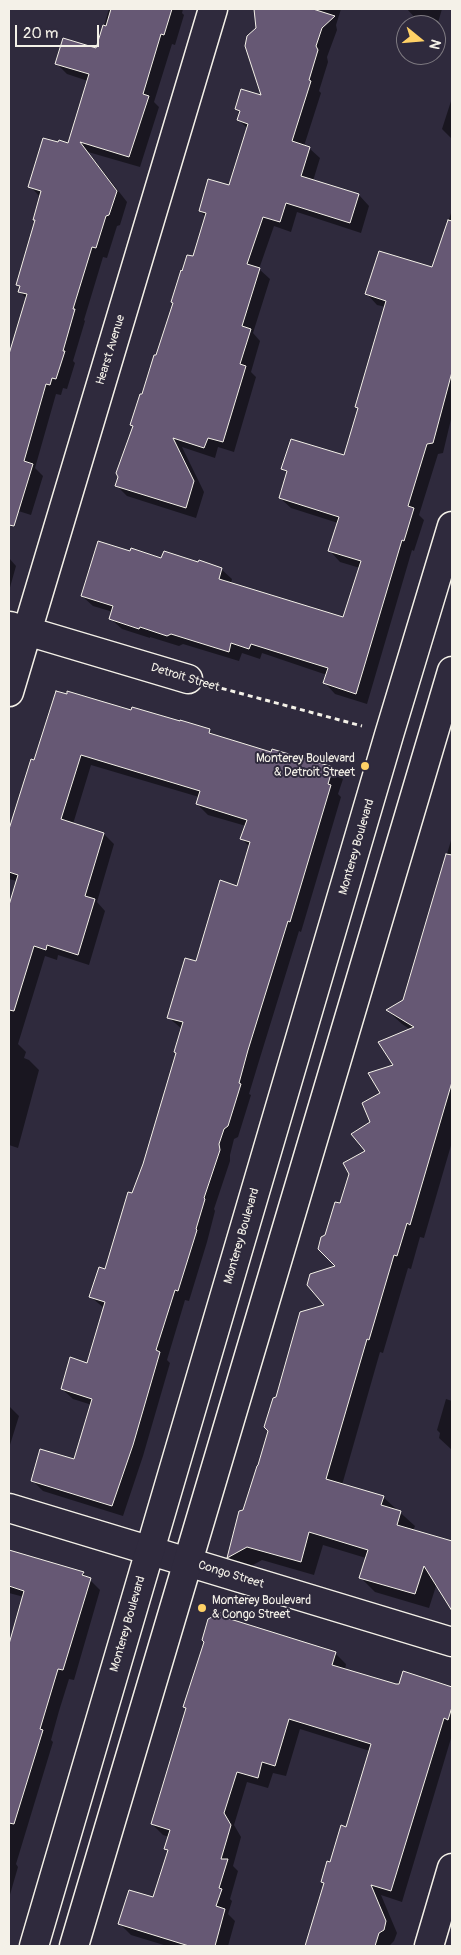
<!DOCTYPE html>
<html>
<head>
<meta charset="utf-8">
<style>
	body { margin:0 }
	#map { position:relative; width:461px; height:1955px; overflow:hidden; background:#2f2a3d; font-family:Pangolin,sans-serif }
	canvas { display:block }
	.frame { position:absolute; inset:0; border:10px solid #f4f1e8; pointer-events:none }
	.north { position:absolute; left:396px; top:15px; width:50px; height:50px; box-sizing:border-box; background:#2f2a3d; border:1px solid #7e7a81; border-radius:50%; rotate:107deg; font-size:14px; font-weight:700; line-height:20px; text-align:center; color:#f4f1e8 }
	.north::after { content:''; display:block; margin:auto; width:18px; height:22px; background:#ffd166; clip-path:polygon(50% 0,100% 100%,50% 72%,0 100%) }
	.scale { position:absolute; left:15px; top:25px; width:84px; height:22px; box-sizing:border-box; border:2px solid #f4f1e8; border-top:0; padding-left:6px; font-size:15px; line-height:18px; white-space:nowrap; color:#f4f1e8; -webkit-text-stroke:4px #2f2a3d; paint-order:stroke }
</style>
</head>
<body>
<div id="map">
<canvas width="461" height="1955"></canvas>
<div class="frame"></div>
<div class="north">N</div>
<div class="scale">20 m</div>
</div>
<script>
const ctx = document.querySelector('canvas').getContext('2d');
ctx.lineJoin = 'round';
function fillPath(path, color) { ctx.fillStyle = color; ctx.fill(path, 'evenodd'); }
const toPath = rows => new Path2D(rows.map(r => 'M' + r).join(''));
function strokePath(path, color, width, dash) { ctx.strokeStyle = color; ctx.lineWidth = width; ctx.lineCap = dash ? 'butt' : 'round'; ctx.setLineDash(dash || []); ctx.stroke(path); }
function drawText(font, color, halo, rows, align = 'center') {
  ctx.font = font + ' Pangolin,sans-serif'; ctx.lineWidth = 4; ctx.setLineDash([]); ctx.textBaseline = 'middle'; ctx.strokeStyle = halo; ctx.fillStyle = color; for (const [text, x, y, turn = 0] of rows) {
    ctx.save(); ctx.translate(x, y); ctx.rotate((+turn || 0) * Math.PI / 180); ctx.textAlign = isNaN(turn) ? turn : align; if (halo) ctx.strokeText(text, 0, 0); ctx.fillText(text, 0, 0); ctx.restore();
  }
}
const shadow = toPath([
	[109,9,183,9,182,13,184,15,175,45,172,44,154,102,159,107,140,167,88,152,127,202,120,225,117,226,107,258,103,257,84,320,85,321,73,361,75,363,67,389,63,388,61,395,56,394,35,468,43,476,31,515,9,508,9,357,27,299,19,291,21,288,17,284,36,221,34,219,41,198,30,186,69,144,88,81,67,74,56,63,97,50],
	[257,9,341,9,336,25,337,30,327,57,328,62,319,91,321,93,304,146,309,148,320,158,313,181,359,195,369,206,361,233,297,212,291,232,274,226,259,269,270,279,253,333,260,341,251,372,256,377,234,452,218,447,215,458,182,447,204,492,196,518,127,496,116,485,143,396,193,258,206,217,200,211,230,187,248,129,239,120,240,113,236,109,263,97,256,14],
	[407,9,442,9,437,26,417,20],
	[452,98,452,139,442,129],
	[452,210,452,415,443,453,438,454,419,515,424,520,414,551,412,550,367,704,335,694,325,683,327,675,262,653,260,659,242,653,239,661,183,644,179,646,150,637,150,638,122,629,111,619,113,612,93,606,82,596,162,560,221,569,232,579,231,584,344,619,360,568,340,562,330,551,338,523,291,508,280,498,288,474,283,469,345,457,359,410,356,407,386,307,377,305,367,294,433,269],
	[9,558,16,566,9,591],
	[132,712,209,731,215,736,272,753,332,769,343,779,338,794,341,797,301,932,299,931,259,1061,249,1094,251,1095,238,1137,234,1139,230,1155,230,1161,214,1209,215,1211,207,1242,189,1301,185,1300,167,1360,170,1363,143,1456,123,1516,43,1491,32,1480,74,1461,92,1405,73,1399,62,1389,88,1364,105,1309,91,1297,106,1270,144,1164,177,1054,182,1029,168,1017,238,887,250,847,242,839,246,826,208,815,197,804,199,797,91,765,73,824,104,834,114,844,97,902,105,911,89,965,58,955,57,960,45,956,18,1044,26,1052,24,1058,29,1060,39,1070,18,1148,9,1145,9,910,17,881,9,879,9,832,32,761,35,762],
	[452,837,452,1142,424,1238,420,1237,411,1269,408,1268,383,1353,380,1352,342,1485,383,1497,415,1526,413,1531,452,1553,452,1609,437,1583,429,1608,375,1592,361,1578,366,1558,323,1545,314,1575,262,1560,242,1571,229,1557,240,1512,244,1511,259,1467,277,1398,326,1306,337,1267,326,1236,366,1152,372,1123,382,1094,411,1030,402,1024,388,1011,404,1001],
	[446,1399,452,1401,452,1450,439,1438,440,1433,437,1430],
	[9,1406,19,1416,9,1448],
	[9,1551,83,1573,100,1590,74,1680,69,1679,59,1711,51,1740,53,1742,16,1864,18,1867,9,1898,9,1648,24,1597,9,1593],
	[228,1620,335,1653,346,1664,345,1670,396,1685,400,1685,404,1673,452,1688,452,1735,402,1902,381,1895,397,1933,394,1941,389,1946,305,1946,331,1864,347,1828,370,1751,300,1729,286,1776,273,1773,268,1788,247,1782,234,1825,241,1837,233,1866,238,1871,230,1899,232,1901,228,1914,235,1921,228,1946,167,1946,131,1935,120,1924,153,1899,169,1852,165,1849,169,1837,163,1835,152,1824,187,1709,184,1707]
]);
const building = toPath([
	[111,9,172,9,164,35,161,34,143,94,149,96,129,157,80,142,117,191,109,215,106,216,96,248,92,247,73,309,75,309,63,351,65,351,56,379,52,378,50,385,46,384,24,461,33,464,14,526,9,525,9,354,27,294,18,292,20,286,16,285,35,220,33,220,41,191,28,187,43,138,58,142,59,140,68,143,89,74,55,64,63,38,96,48,103,25,106,26,111,9],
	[254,9,313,9,335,16,322,28,316,46,318,50,309,80,311,81,292,141,310,147,301,176,359,194,350,223,286,203,280,222,263,217,247,264,260,268,242,326,251,329,240,364,246,366,223,442,208,438,204,448,173,438,194,481,186,508,115,486,118,477,116,473,133,426,130,425,140,394,142,394,154,355,156,355,173,303,171,302,181,270,182,271,187,255,193,256,206,213,199,211,208,179,229,185,248,124,237,120,240,111,235,109,241,89,261,95,245,46,247,36,256,28,254,9],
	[448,220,452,221,452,372,433,443,427,444,408,506,414,508,404,541,402,540,356,694,323,683,328,668,251,644,249,649,231,643,229,652,171,634,167,636,140,627,139,629,109,619,113,606,81,596,98,541,130,551,131,548,161,558,164,551,198,562,199,560,222,568,219,579,343,617,361,561,328,551,339,517,279,498,287,471,281,469,291,439,344,455,358,408,355,407,386,301,365,294,379,251,432,267,448,220],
	[56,691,67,694,67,691,131,710,132,707,180,721,180,720,210,729,209,733,271,752,272,749,333,767,328,784,331,785,290,922,288,921,248,1050,239,1083,241,1084,228,1126,224,1129,219,1144,220,1150,204,1198,205,1199,196,1229,197,1230,178,1291,175,1290,156,1350,160,1352,133,1445,112,1506,31,1481,40,1449,74,1459,92,1399,61,1389,70,1357,87,1363,105,1302,89,1297,99,1267,105,1269,128,1192,132,1193,143,1164,176,1053,174,1052,183,1022,167,1018,185,958,196,961,220,880,237,886,250,842,240,839,247,820,196,804,200,791,81,755,61,819,104,833,85,896,95,899,78,955,47,945,46,950,34,946,14,1011,9,1010,9,905,18,875,9,872,9,829,31,759,34,760,56,691],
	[446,854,452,855,452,1082,410,1225,407,1223,397,1256,394,1255,369,1340,367,1339,326,1479,384,1496,381,1505,401,1511,397,1525,452,1541,452,1611,424,1566,415,1594,359,1578,368,1550,309,1532,301,1562,247,1547,227,1558,239,1511,243,1510,257,1466,258,1465,268,1431,264,1427,273,1398,276,1397,300,1312,324,1305,307,1285,310,1274,335,1266,318,1249,321,1237,325,1235,335,1202,340,1203,349,1174,343,1163,365,1151,351,1134,370,1122,362,1103,380,1093,368,1073,393,1065,378,1042,414,1027,386,1010,403,1000,446,854],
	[9,1550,84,1572,82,1575,91,1578,63,1670,58,1669,40,1729,43,1730,14,1824,9,1823,9,1644,24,1591,9,1586,9,1550],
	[222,1612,227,1618,336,1652,332,1665,396,1684,399,1684,403,1671,452,1687,452,1707,448,1720,444,1718,391,1891,371,1885,386,1921,384,1930,379,1933,375,1946,305,1946,324,1883,321,1882,327,1861,330,1862,341,1825,346,1827,371,1744,289,1719,275,1766,262,1762,258,1778,237,1772,224,1813,231,1825,221,1859,228,1859,219,1888,222,1889,216,1906,225,1909,215,1946,189,1946,118,1924,129,1890,153,1897,168,1850,164,1849,170,1830,151,1824,186,1708,183,1707,204,1642,202,1640,208,1619,222,1612]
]);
const path = toPath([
	[213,686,362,726]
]);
const street = toPath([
	[10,626,188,679],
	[9,692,213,9],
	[9,1508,452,1642],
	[429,1946,452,1868]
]);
const secondary = toPath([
	[34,1946,389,735,452,526],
	[74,1946,452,671]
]);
const markers = [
	[365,766,5,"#ffd166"],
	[202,1608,5,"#ffd166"]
];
const streetNames = [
	["Hearst Avenue",111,350,-73],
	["Detroit Street",185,678,17],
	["Monterey Boulevard",357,847,-74],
	["Monterey Boulevard",242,1236,-74],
	["Congo Street",231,1575,17],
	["Monterey Boulevard",128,1624,-74]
];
const poiNames = [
	["Monterey Boulevard",355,759],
	["& Detroit Street",355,773],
	["Monterey Boulevard",212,1601,"left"],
	["& Congo Street",212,1615,"left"]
];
fillPath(shadow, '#0007');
fillPath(building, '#665874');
strokePath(building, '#f4f1e8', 1);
strokePath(street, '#f4f1e8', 31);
strokePath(secondary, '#f4f1e8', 31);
strokePath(path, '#f4f1e8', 3, [5, 4]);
strokePath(street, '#2f2a3d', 28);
strokePath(secondary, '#2f2a3d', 28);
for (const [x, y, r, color] of markers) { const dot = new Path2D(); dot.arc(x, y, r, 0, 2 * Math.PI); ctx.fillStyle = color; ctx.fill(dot); strokePath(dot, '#2f2a3d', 2); }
drawText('12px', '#f4f1e8', '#2f2a3d', streetNames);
drawText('12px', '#f4f1e8', '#2f2a3d', poiNames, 'right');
</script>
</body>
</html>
